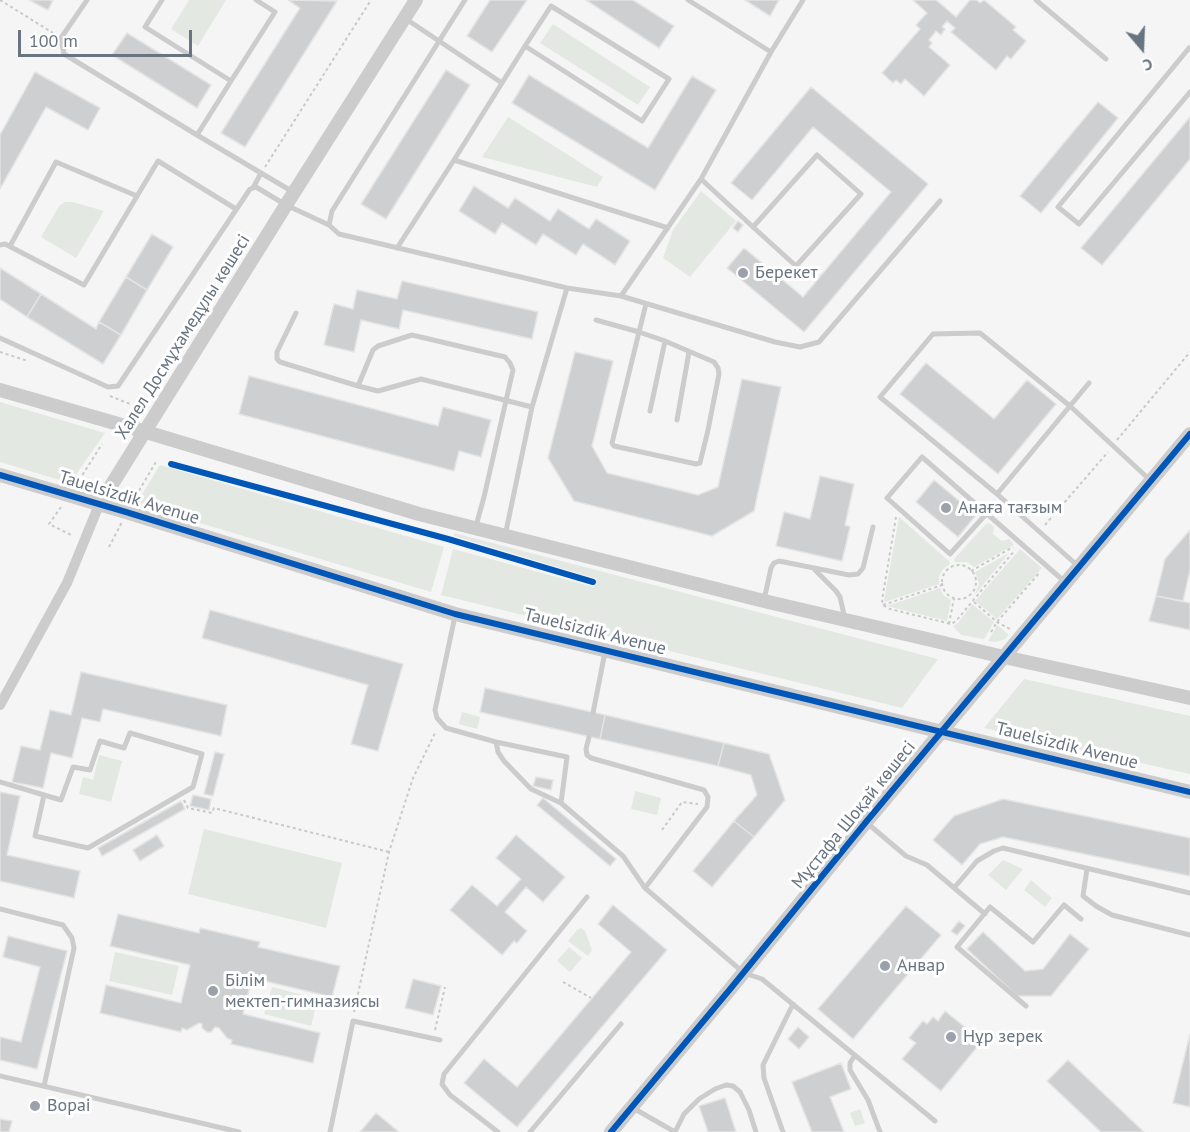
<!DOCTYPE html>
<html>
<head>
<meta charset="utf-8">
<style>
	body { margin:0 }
	#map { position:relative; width:1190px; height:1132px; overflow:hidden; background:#f5f5f5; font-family:"PT Sans",sans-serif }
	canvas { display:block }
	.north { position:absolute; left:1112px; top:18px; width:60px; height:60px; -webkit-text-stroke:4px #fff; paint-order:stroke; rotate:161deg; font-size:16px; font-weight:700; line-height:24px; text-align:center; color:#697481 }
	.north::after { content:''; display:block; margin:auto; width:21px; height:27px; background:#697481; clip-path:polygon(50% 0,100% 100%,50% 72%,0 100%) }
	.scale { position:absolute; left:18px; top:30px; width:174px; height:27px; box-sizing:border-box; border:3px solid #697481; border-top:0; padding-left:8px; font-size:18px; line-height:21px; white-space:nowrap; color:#697481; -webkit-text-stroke:4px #fff; paint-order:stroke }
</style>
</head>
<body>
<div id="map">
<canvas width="1190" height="1132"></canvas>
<div class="north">С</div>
<div class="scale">100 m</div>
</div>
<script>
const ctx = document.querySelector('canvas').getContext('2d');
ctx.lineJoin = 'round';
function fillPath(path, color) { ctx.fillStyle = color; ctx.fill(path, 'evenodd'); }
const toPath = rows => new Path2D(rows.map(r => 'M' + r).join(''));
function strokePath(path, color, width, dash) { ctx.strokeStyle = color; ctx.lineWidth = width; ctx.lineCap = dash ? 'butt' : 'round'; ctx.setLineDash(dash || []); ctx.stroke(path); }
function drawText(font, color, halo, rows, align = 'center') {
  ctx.font = font + ' "PT Sans",sans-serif'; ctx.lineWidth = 6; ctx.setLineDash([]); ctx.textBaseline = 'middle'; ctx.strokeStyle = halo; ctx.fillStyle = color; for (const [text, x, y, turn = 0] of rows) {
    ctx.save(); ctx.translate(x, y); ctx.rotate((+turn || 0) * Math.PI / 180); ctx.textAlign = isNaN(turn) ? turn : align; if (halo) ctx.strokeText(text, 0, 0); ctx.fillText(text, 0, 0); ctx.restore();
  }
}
const green = toPath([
	[189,0,226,0,198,46,171,29],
	[553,24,650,87,638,105,540,43],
	[508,117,603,177,597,187,482,157],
	[701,191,736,221,690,277,663,258,673,230],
	[65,202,73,202,104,211,76,258,41,237,59,206],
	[0,402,105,433,70,483,0,462],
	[160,465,444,547,431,592,136,504],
	[899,517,949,561,950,564,943,569,939,576,939,584,885,602,884,600],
	[989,523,994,527,993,534,1002,541,1009,539,1014,545,974,567,967,562,955,562,954,559,985,525],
	[454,533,938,659,902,708,441,595,453,549,594,587,597,579,454,536],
	[1020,549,1042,568,997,619,975,601],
	[1009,553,974,596,979,584,975,572],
	[940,588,943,595,951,600,947,621,887,606],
	[972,604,994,622,984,639,961,635,953,626,958,623],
	[997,625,1009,635,1005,639,996,642,988,641],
	[1024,679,1190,716,1190,774,984,728],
	[462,712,480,717,477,729,459,724],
	[99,755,122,761,111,802,79,794,83,777,93,780],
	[635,791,661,798,657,815,631,809],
	[204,829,342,863,326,928,188,894],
	[1003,860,1023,869,1006,890,988,875],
	[1031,880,1052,898,1045,907,1024,890],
	[581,928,585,931,592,950,588,956,568,941,577,930],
	[569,947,582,958,570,972,557,961],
	[115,952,179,966,172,995,109,981],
	[272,987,318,999,311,1026,264,1014],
	[860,1109,865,1123,855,1126,850,1113]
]);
const building = toPath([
	[29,0,53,0,48,10,29,0],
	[288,0,337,1,245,147,221,133,300,8,288,0],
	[490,0,527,0,492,52,467,36,490,0],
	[586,0,633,0,674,26,659,48,586,0],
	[745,0,779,0,770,16,745,0],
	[913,0,936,0,956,17,970,0,977,0,980,3,984,0,1016,27,1013,30,1026,41,1011,59,1007,56,996,70,951,32,955,28,947,21,942,27,945,29,941,35,936,31,929,40,932,43,929,47,950,65,924,96,905,79,901,84,896,80,893,83,882,73,920,29,916,25,927,13,913,0],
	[127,33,211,85,197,108,112,55,127,33],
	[446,70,470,85,386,219,361,204,446,70],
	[35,72,100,108,88,130,46,107,0,189,0,135,35,72],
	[529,75,648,148,692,76,716,90,655,190,512,103,529,75],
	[811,87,928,184,804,332,727,268,744,248,803,297,891,192,813,127,752,200,731,183,811,87],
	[1098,102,1118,118,1041,213,1020,196,1098,102],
	[1190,117,1190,159,1102,265,1081,248,1190,117],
	[474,186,508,208,515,198,550,221,558,209,589,229,596,219,630,241,615,265,583,244,576,255,543,234,536,245,502,223,495,234,459,211,474,186],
	[738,221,743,225,738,232,733,228,738,221],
	[152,234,173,247,147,290,126,277,152,234],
	[0,268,41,294,27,317,0,299,0,268],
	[126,277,147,290,121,335,99,322,126,277],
	[402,281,538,312,532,339,403,310,399,329,361,320,354,352,324,345,334,304,353,309,357,290,397,299,402,281],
	[41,294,96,329,99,322,121,335,103,364,27,317,41,294],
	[575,352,613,361,592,446,607,473,698,495,718,487,742,379,781,387,754,511,712,536,574,501,548,458,575,352],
	[926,363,994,419,1027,380,1056,404,998,474,900,394,926,363],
	[249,376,438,426,443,407,491,420,481,457,459,451,454,471,239,414,249,376],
	[820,476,854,484,845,525,850,527,842,561,776,546,784,512,810,519,820,476],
	[934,480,976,515,958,537,916,502,934,480],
	[1190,530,1190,570,1183,601,1156,596,1165,559,1190,530],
	[1156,596,1190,603,1190,630,1149,621,1156,596],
	[210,610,403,664,378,751,351,744,368,685,202,638,210,610],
	[81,672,227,705,221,736,103,709,100,722,82,718,72,758,51,753,43,788,12,782,21,746,40,750,50,710,71,715,81,672],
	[485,688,605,715,600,739,480,712,485,688],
	[605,715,724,743,718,766,600,739,605,715],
	[724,743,769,754,785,800,754,837,734,821,757,795,751,775,718,766,724,743],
	[215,752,224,754,213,796,204,794,215,752],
	[536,777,553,780,551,790,533,786,536,777],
	[0,792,20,796,7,855,80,871,74,898,0,881,0,792],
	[193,795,211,799,209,810,190,806,193,795],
	[543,798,616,859,610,866,537,805,543,798],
	[1003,799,1190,838,1190,876,1003,837,980,844,962,865,933,840,954,816,1003,799],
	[181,801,185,809,102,856,98,848,181,801],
	[734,821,754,837,712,887,693,871,734,821],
	[157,835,164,846,140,861,133,850,157,835],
	[516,835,565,877,543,902,526,887,505,912,527,931,517,943,514,941,502,955,450,910,472,885,497,906,521,879,496,858,516,835],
	[613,905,667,950,517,1127,464,1083,484,1059,517,1087,631,952,598,924,613,905],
	[906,906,941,935,853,1039,818,1009,906,906],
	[118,914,199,933,200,928,260,942,258,947,340,966,332,997,252,978,243,1014,320,1033,313,1063,231,1044,232,1040,227,1038,219,1028,215,1027,211,1032,207,1032,202,1028,202,1024,199,1023,187,1030,182,1028,181,1032,100,1013,106,985,181,1003,190,965,110,946,118,914],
	[959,921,965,926,957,935,951,931,959,921],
	[983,932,1025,971,1043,969,1070,934,1089,949,1051,996,1017,996,967,949,983,932],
	[8,936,67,951,37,1069,0,1060,0,1037,21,1042,40,967,3,957,8,936],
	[413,979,441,986,433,1015,405,1008,413,979],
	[945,1011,982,1041,941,1091,902,1059,916,1043,909,1038,923,1021,927,1024,933,1017,938,1021,945,1011],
	[798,1027,809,1037,799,1049,788,1039,798,1027],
	[1190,1034,1190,1107,1173,1103,1190,1034],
	[1068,1060,1144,1132,1101,1132,1047,1081,1068,1060],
	[841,1063,851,1089,830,1097,844,1132,812,1132,792,1082,841,1063],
	[725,1098,736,1132,708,1132,699,1106,725,1098],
	[376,1113,399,1132,360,1132,376,1113],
	[0,1119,12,1121,9,1132,0,1132,0,1119]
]);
const path = toPath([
	[0,0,53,33],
	[265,167,371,0],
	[0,352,28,361],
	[110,396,130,404],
	[1117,440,1190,352],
	[76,485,102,444],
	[133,501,157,460],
	[61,507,49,524,73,536],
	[896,517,882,600,883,605,890,609,951,624,956,621,1015,550],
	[1045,525,1108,452],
	[109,547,122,522],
	'942 582a17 17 0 1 1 34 0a17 17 0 1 1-34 0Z',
	[971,571,1013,547],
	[974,602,997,622,1010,629],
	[883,605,942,585],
	[949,624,954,598],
	[991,632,997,622,1040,572],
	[184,800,188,808,212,813,214,808,389,852],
	[662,830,682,802,698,804],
	[563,982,591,998],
	[354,1012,389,852,413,778,436,731],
	[435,1030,445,987]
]);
const service = toPath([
	[87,0,61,38,64,54,197,135],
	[162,0,145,27,231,81,275,12,256,0],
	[465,0,332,211,329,225,339,234,567,288,621,296,775,342,800,347,819,342,940,201],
	[1036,0,1106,59],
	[406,19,502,83],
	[1190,49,1189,48,1058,207,1079,224,1190,92],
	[771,52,803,0],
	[231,81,197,135,293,192],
	[454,160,668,228],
	[701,179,753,227,796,266,861,194,817,155,753,227],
	[253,188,261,173],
	[0,245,5,244,84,285,158,161,236,209],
	[10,246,56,162,137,196],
	[397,248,454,160,525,46,551,6,669,79,642,121,525,46],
	[621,296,701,179,771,52,688,0],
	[296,313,277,352,277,359,280,362,358,386,378,391,421,379,532,407],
	[596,320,639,332,665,341,714,362,718,368,719,374,708,430,700,463,696,464,614,446,613,445,612,443,639,332,646,304],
	[0,338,108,387,118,386,250,189,256,187,286,205,329,225],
	[358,386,373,350,378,346,412,335,505,357,510,363,513,370,484,497,476,526],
	[650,411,665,341],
	[677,420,689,352],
	[997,494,1089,383],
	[987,513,950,554,887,498,922,457,1065,582],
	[505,536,532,407,567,288],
	[1078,566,997,494,880,397,933,334,980,333,1070,406,1150,480],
	[815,570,836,591,840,597,845,619],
	[764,600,771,568,774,563,779,561,849,575,858,574,863,568,873,527],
	[455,616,435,710,437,718,446,728,496,742,498,752,504,761,531,789,561,803,623,856,645,888],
	[593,713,605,652],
	[589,737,586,749,587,755,591,758,704,790,708,797,707,807,645,888,744,973,762,979,935,1121],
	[496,742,567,757,561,803],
	[0,782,44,795,61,800,73,767,90,770,100,741,124,748,130,733,202,754,193,787,88,848,35,836,44,795],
	[867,823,906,856,927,865,985,914],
	[1087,869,1083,896,1096,906,1112,915,1190,935],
	[954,888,977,861,994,851,1003,848,1190,893],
	[0,909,63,925,72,938,74,948,44,1086],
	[1026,1006,957,947,990,907,1033,942,1064,905,1081,919],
	[855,1055,850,1063,850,1070,868,1100,880,1132],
	[0,1076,239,1132],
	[633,1108,675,1132,684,1114,699,1099,715,1089,726,1085,733,1086,740,1092,749,1110,756,1132],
	[330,1132,353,1021,440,1040],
	[498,1132,450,1095,442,1084,444,1074,587,897],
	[530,1132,621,1024],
	[783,1132,764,1078,763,1065,793,1004]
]);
const minor = toPath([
	[0,705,67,583,99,505]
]);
const tertiary = toPath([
	[0,390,146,432,419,514,764,601,1004,657,1190,698],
	[0,475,126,512,455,614,1190,792],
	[99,505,286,205,416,0],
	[611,1132,731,988,866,822,1190,434]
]);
const cycleway = toPath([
	[171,464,448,539,593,582],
	[0,475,126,512,455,614,1190,792],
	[611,1132,731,988,866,822,1190,434]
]);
const markers = [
	[743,273,6,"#9aa1aa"],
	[946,508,6,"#9aa1aa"],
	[885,966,6,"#9aa1aa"],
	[213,991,6,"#9aa1aa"],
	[951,1037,6,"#9aa1aa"],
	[35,1106,6,"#9aa1aa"]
];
const poiNames = [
	["Берекет",755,273],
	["Анаға тағзым",958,508],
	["Анвар",897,966],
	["Білім",225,981],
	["мектеп-гимназиясы",225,1002],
	["Нұр зерек",963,1037],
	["Bopai",47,1106]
];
const streetNames = [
	["Халел Досмұхамедұлы көшесі",183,337,-58],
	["Tauelsizdik Avenue",129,498,17],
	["Tauelsizdik Avenue",595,632,14],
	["Tauelsizdik Avenue",1067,746,14],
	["Мұстафа Шоқай көшесі",854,815,-51]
];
fillPath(green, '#e4e8e3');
fillPath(building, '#cecfd0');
strokePath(building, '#e4e4e4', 1.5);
strokePath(path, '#c9c9ca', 2, [3, 3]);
strokePath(service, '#cccccd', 5);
strokePath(minor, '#cccccd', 10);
strokePath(tertiary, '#cccccd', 14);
strokePath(cycleway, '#0057b8', 6);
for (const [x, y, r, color] of markers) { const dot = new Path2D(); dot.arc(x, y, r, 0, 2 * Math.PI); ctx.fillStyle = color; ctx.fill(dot); strokePath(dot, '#fff', 2); }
drawText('18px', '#697481', '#fff', poiNames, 'left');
drawText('18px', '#697481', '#fff', streetNames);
</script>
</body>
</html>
